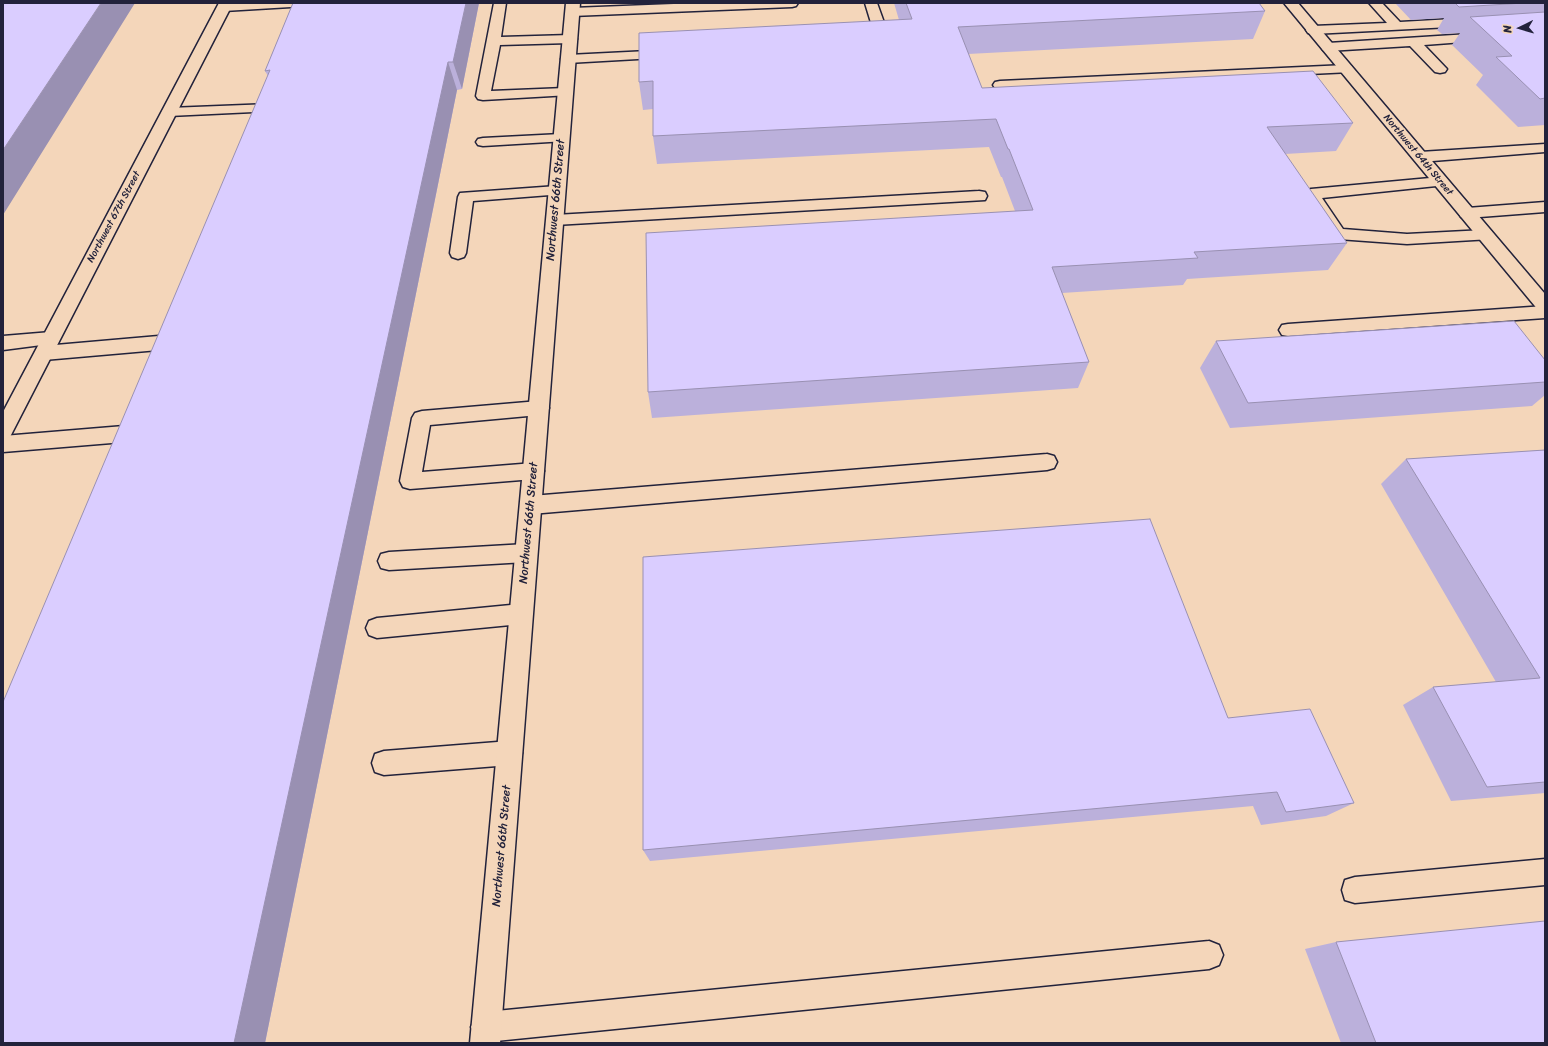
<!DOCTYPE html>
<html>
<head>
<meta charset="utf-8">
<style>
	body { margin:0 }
	#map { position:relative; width:1548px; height:1046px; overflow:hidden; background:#f4d6ba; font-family:Sriracha,sans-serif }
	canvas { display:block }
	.frame { position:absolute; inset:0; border:4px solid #22223b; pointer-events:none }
	.north { position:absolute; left:1500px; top:8px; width:40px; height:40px; -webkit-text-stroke:3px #f4d6ba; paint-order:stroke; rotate:265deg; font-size:11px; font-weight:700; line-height:16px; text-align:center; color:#22223b }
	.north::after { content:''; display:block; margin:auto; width:14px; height:18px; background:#22223b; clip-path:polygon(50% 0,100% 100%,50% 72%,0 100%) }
</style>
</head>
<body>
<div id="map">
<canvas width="1548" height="1046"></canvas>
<div class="frame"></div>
<div class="north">N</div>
</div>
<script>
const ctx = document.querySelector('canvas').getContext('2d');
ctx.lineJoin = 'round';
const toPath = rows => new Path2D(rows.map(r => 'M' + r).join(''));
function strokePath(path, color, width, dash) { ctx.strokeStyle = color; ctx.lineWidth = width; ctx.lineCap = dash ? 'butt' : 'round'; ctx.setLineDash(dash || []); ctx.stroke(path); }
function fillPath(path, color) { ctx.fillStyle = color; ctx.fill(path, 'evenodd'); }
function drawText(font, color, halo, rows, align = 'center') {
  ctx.font = font + ' Sriracha,sans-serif'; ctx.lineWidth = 3; ctx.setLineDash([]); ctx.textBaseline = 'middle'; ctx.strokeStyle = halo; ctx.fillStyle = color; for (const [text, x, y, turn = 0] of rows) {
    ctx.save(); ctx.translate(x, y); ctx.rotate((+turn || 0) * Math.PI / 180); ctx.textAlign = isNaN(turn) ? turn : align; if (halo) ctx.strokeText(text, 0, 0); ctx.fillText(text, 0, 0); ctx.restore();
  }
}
const service = toPath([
	[227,3,297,3,295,6,291,7,224,11,219,10,218,7,219,4,227,3],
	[494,3,506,3,501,37,570,35,575,36,577,39,575,42,570,43,500,45,491,91,565,88,570,89,572,92,570,95,483,100,478,99,476,96,494,3],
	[699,3,798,3,796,6,792,7,572,16,567,15,566,12,567,9,572,8,699,3],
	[865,3,877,3,891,42,889,45,877,47,872,46,870,43,872,40,876,39,865,3],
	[1369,3,1382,3,1400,22,1470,18,1475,19,1476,22,1475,25,1470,26,1313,34,1308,33,1306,30,1308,27,1313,26,1387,23,1369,3],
	[1485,33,1490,34,1492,37,1490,40,1424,45,1447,69,1445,72,1440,73,1435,72,1410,46,1328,51,1323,50,1321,47,1323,44,1328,43,1485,33],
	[668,50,673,51,675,54,673,57,568,63,563,62,561,59,563,56,568,55,668,50],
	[1346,65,1351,66,1353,69,1351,72,1000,89,995,88,993,85,995,82,1000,81,1346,65],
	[270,104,275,105,277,108,275,111,169,116,164,115,162,112,164,109,169,108,270,104],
	[561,134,566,135,568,138,566,141,483,146,478,145,476,142,478,139,483,138,561,134],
	[1545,144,1545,152,1420,162,1415,160,1412,157,1415,154,1420,152,1545,144],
	[1441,177,1446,179,1449,182,1446,185,1322,198,1343,229,1407,234,1485,230,1491,231,1493,235,1491,239,1407,244,1338,239,1332,238,1303,194,1305,191,1311,189,1441,177],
	[557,186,563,188,565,191,563,194,473,201,466,253,464,257,458,259,452,257,450,253,458,197,460,193,557,186],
	[979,191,985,192,987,196,985,200,555,225,549,224,547,220,549,216,555,215,979,191],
	[1545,202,1545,212,1467,218,1461,217,1459,213,1461,209,1467,208,1545,202],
	[1545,306,1545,318,1288,336,1282,335,1279,330,1282,325,1288,324,1545,306],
	[51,332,57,333,60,338,57,343,3,350,3,336,51,332],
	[170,335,176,337,179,342,176,347,170,349,44,360,38,358,35,353,38,348,44,346,170,335],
	[539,401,546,403,549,408,546,413,539,415,430,425,422,472,534,463,541,465,544,471,541,477,534,479,410,489,403,487,400,481,412,418,415,413,422,411,539,401],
	[136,425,143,428,146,433,143,438,136,441,3,452,3,436,136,425],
	[1047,454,1054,456,1057,462,1054,468,1047,470,531,514,524,511,521,505,524,499,531,496,1047,454],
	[526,544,534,546,537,553,534,560,526,562,389,570,381,568,378,561,381,554,389,552,526,544],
	[521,604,529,607,532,614,529,621,521,624,377,638,369,635,366,628,369,621,377,618,521,604],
	[510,741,519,744,522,753,519,762,510,765,384,775,375,772,372,763,375,754,384,751,510,741],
	[1545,859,1545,885,1355,903,1345,900,1342,890,1345,880,1355,877,1545,859],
	[1209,941,1219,945,1223,955,1219,965,1209,969,486,1042,476,1037,471,1027,476,1017,486,1012,1209,941]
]);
const minor = toPath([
	[219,3,233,3,13,431,10,437,3,439,3,412,219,3],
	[566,3,580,3,500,1043,470,1043,566,3],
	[1284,3,1298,3,1545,294,1545,312,1539,311,1284,3]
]);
const wall = toPath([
	[293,3,479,3,462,89,457,90,265,1043,3,1043,268,76,265,71],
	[894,3,1259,3,1265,11,1253,39,968,54,982,88,1353,123,1336,151,1285,154,1347,243,1328,270,1187,279,1183,285,1062,293,1089,362,1078,388,652,418,648,392,1015,211,1002,177,1001,177,989,147,657,164,653,136,653,109,643,110,639,82,899,20],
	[1395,3,1545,3,1545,125,1518,127,1476,85,1483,75,1452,45,1460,33,1442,34,1437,30,1444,18,1411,20],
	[1216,341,1545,360,1545,395,1532,406,1230,428,1200,368],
	[1545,450,1545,793,1451,801,1403,705,1433,687,1496,682,1381,484,1406,459],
	[1228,718,1354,803,1326,816,1261,825,1253,806,650,861,643,850],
	[1336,942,1545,1043,1341,1043,1305,949]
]);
const shadedWall = toPath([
	[101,3,135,3,3,215,3,150],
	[466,3,479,3,462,89,453,62],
	[448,62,457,90,265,1043,234,1043]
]);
const building = toPath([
	[3,3,101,3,3,150,3,3],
	[293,3,466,3,453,62,448,62,234,1043,3,1043,3,702,270,70,265,71,293,3],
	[906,3,1259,3,1265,11,958,27,982,88,1313,71,1353,123,1267,127,1347,243,1194,252,1198,258,1052,267,1089,362,648,392,646,233,1033,210,1009,149,1008,149,996,119,653,136,653,81,639,82,639,33,912,19,906,3],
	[1455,3,1524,3,1459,7,1455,3],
	[1545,12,1545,98,1540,99,1496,57,1512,56,1470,17,1545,12],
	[1514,321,1545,360,1545,382,1248,403,1216,341,1514,321],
	[1545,450,1545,782,1487,787,1433,687,1540,678,1406,459,1545,450],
	[1150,519,1228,718,1310,709,1354,803,1286,812,1277,792,643,850,643,557,1150,519],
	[1545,921,1545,1043,1376,1043,1336,942,1545,921]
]);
const farStreetnames = [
	["Northwest 64th Street",1418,155,50],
	["Northwest 67th Street",114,217,-62]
];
const streetNames = [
	["Northwest 66th Street",556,200,-85],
	["Northwest 66th Street",529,523,-85],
	["Northwest 66th Street",502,846,-85]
];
strokePath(service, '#22223b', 3);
strokePath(minor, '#22223b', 3);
fillPath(service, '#f4d6ba');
fillPath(minor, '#f4d6ba');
fillPath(wall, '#bbb0db');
fillPath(shadedWall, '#9990b2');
fillPath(building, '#dacdff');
strokePath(building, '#9990b2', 1);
drawText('10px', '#22223b', '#f4d6ba', farStreetnames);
drawText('12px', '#22223b', '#f4d6ba', streetNames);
</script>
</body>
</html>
